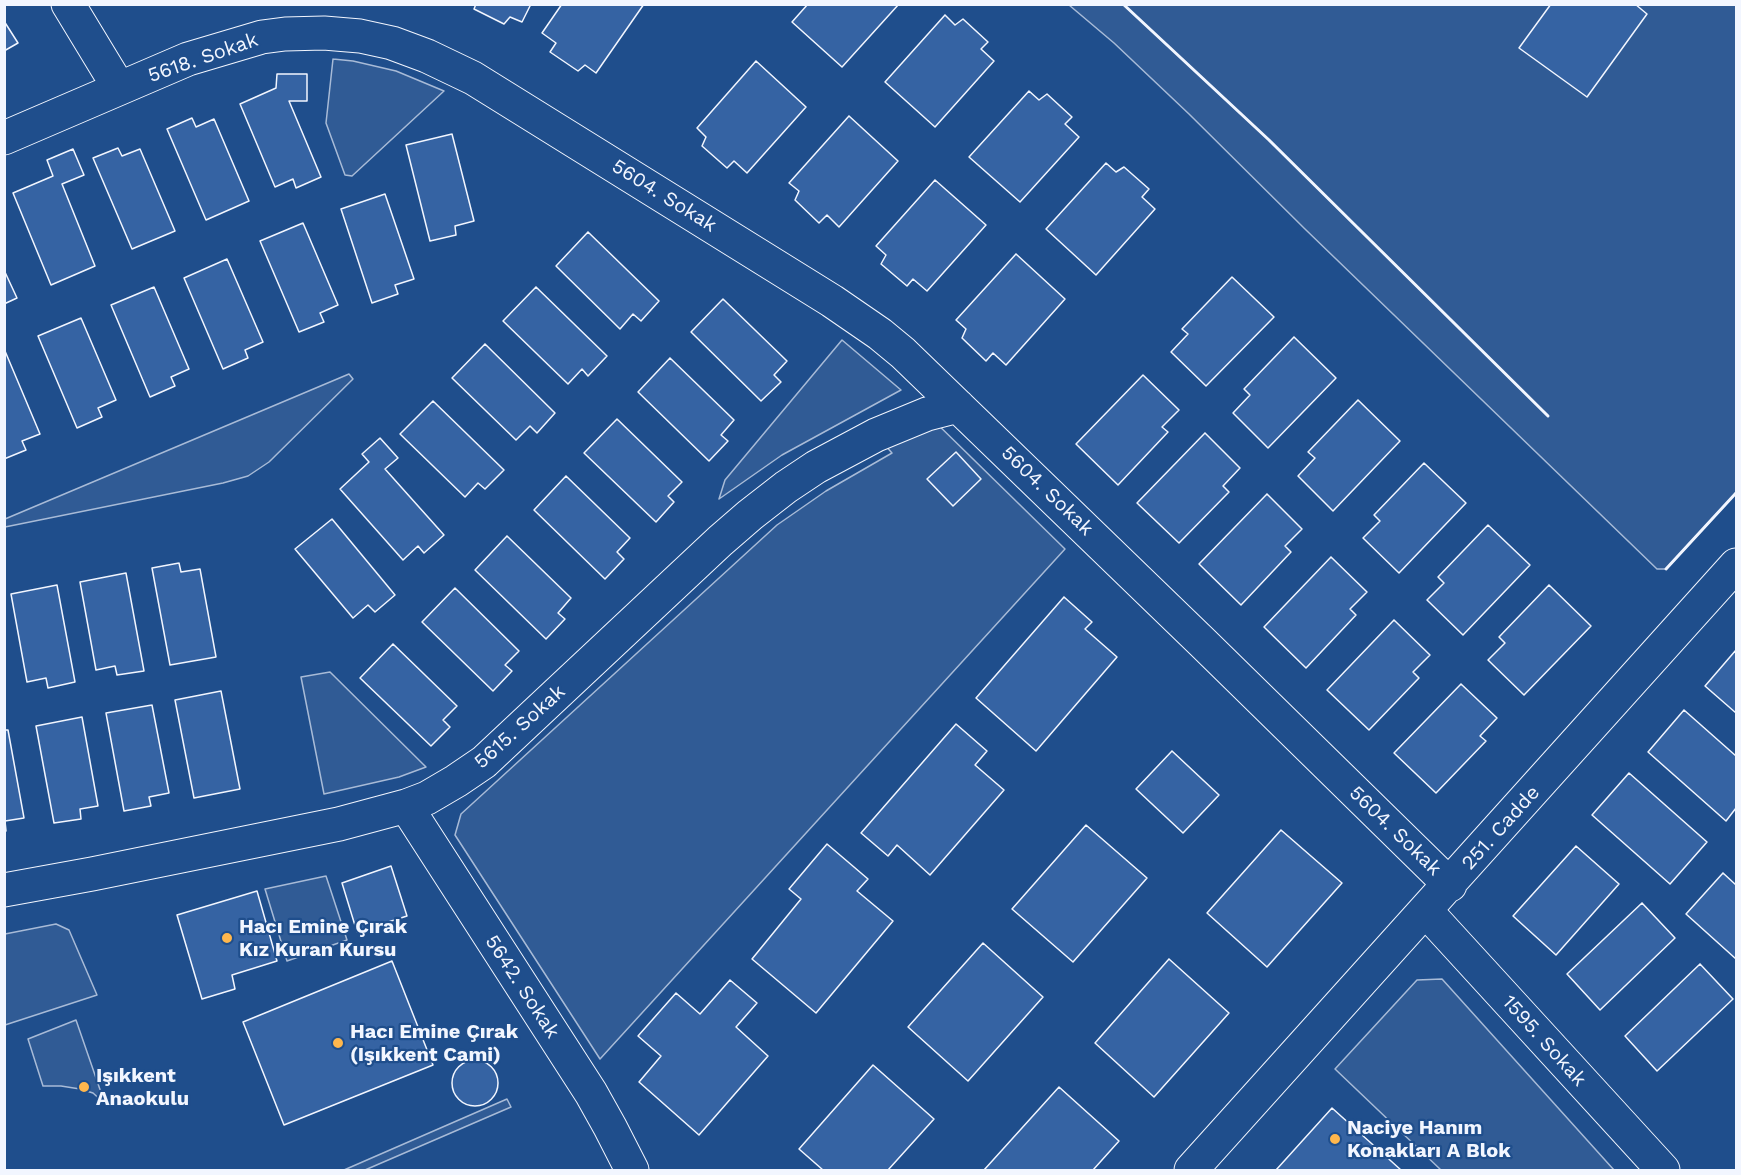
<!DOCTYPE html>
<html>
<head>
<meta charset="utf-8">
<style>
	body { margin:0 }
	#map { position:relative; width:1741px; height:1175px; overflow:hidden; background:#1f4e8c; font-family:"Work Sans",sans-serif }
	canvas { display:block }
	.frame { position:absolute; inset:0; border:6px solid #f2f6ff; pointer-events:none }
</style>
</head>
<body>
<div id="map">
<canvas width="1741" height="1175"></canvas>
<div class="frame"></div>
</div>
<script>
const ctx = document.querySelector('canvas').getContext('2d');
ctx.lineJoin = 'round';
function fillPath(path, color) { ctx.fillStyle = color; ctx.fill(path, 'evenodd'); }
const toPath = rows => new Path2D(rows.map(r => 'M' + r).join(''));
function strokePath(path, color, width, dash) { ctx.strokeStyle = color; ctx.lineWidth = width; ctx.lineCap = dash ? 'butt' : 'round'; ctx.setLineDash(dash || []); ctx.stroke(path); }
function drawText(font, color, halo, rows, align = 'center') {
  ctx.font = font + ' "Work Sans",sans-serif'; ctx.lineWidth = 4.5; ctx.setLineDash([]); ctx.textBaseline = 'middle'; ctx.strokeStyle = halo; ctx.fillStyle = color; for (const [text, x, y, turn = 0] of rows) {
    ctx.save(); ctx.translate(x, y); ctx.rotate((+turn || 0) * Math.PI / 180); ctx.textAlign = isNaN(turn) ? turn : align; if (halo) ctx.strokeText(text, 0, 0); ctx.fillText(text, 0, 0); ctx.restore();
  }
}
const built = toPath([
	[1069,5,1736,5,1736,493,1666,569,1657,569,1306,230,1189,114,1114,43,1069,5],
	[333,59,353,61,396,71,444,91,352,176,345,175,326,123,333,59],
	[842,340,901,390,782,455,719,499,725,480,842,340],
	[349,374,353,379,269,462,248,476,223,483,5,527,5,519,349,374],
	[927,414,1065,549,600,1059,455,835,461,814,777,525,826,491,892,453,876,435,927,414],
	[330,672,426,767,399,777,324,794,301,677,330,672],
	[326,876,347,940,287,961,265,889,326,876],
	[56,924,69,930,97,995,5,1025,5,934,56,924],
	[1442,979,1614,1170,1441,1170,1335,1069,1417,980,1442,979],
	[76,1020,105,1104,93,1093,80,1089,61,1086,43,1086,28,1039,76,1020],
	[507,1099,511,1107,365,1170,344,1170,507,1099]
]);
const building = toPath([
	[476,4,531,4,522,22,510,17,504,24,474,9,476,4],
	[562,4,644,4,596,73,585,65,578,71,550,52,556,43,542,33,562,4],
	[808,4,899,4,842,67,792,22,808,4],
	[1551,4,1635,4,1647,14,1587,97,1519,48,1551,4],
	[945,15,955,25,963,19,988,42,981,49,994,61,935,127,885,82,945,15],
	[4,21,18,43,4,51,4,21],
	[756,61,806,107,747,173,734,161,727,168,702,146,706,137,697,128,756,61],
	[277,74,307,74,307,101,289,101,321,177,296,188,293,179,275,187,240,104,276,88,277,74],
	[1029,91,1039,100,1047,94,1072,117,1065,124,1079,137,1020,202,969,157,1029,91],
	[849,116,898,161,839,227,827,215,819,223,795,200,799,191,789,183,849,116],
	[192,118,196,127,214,119,249,201,206,220,167,129,192,118],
	[452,134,474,221,455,226,456,235,430,241,406,145,452,134],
	[118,148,122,156,140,149,175,231,132,249,93,158,118,148],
	[73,149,84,175,62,184,95,266,51,285,13,193,53,176,47,160,73,149],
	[1106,163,1116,172,1124,167,1149,189,1142,197,1155,209,1096,275,1046,229,1106,163],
	[935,180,986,225,927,291,913,279,907,286,881,264,886,255,876,246,935,180],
	[385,194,414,279,395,285,398,294,372,303,341,209,385,194],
	[303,223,338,305,320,313,324,322,299,332,260,241,303,223],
	[588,232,659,301,641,321,633,314,620,329,556,266,588,232],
	[1016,254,1065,299,1006,365,993,353,986,361,962,338,966,329,956,320,1016,254],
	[227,259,263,342,245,350,248,358,223,369,184,278,227,259],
	[4,270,17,298,4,304,4,270],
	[1232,277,1274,317,1206,386,1171,352,1188,334,1182,329,1232,277],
	[154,287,189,369,171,377,175,386,150,397,111,305,154,287],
	[536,287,607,356,588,376,582,369,568,384,503,321,536,287],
	[723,299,787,361,774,375,781,382,761,401,691,332,723,299],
	[81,318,116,400,98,408,102,417,77,428,38,336,81,318],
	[1294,337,1336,378,1268,448,1233,413,1250,395,1244,389,1294,337],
	[485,344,555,413,537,433,530,426,516,440,452,378,485,344],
	[5,351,40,434,22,441,26,450,4,459,5,351],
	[670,358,734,420,721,435,728,441,709,461,638,392,670,358],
	[1143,375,1179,410,1162,427,1168,432,1118,485,1076,444,1143,375],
	[1358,400,1400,441,1333,511,1298,476,1315,458,1308,452,1358,400],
	[433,401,504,470,485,489,478,483,465,497,400,434,433,401],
	[617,419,682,482,668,496,674,502,656,522,584,453,617,419],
	[1205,433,1240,468,1223,486,1229,492,1179,543,1137,503,1205,433],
	[380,438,398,458,385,469,444,535,424,553,418,546,403,560,340,489,369,462,362,454,380,438],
	[956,452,981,479,953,506,927,479,956,452],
	[1424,463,1466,503,1399,573,1363,538,1380,521,1374,515,1424,463],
	[566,476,630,538,617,552,624,559,605,579,534,510,566,476],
	[1267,494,1302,529,1285,546,1291,552,1241,605,1199,564,1267,494],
	[332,519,395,595,375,612,368,605,353,618,295,549,332,519],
	[1488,525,1530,565,1463,635,1427,600,1444,583,1438,577,1488,525],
	[507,536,571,598,558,613,565,619,546,639,475,570,507,536],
	[1331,557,1367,592,1350,609,1356,615,1306,668,1264,627,1331,557],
	[179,563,181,572,200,569,216,657,170,665,152,568,179,563],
	[126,573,144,671,117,675,115,666,96,670,80,582,126,573],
	[57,585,75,682,48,688,46,678,27,682,11,594,57,585],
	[1549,585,1591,626,1524,695,1488,660,1505,643,1499,637,1549,585],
	[455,588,519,651,505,665,512,671,493,691,422,622,455,588],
	[1064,597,1092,622,1085,629,1117,657,1036,751,976,698,1064,597],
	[1394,620,1430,655,1413,672,1419,678,1369,730,1327,690,1394,620],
	[393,644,457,706,443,720,450,727,431,746,360,678,393,644],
	[1736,650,1736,713,1705,686,1736,650],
	[1461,684,1497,718,1480,736,1486,741,1436,793,1394,753,1461,684],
	[221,691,240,789,194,798,175,700,221,691],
	[152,705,169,793,149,797,151,806,124,811,106,713,152,705],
	[1684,710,1736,756,1736,808,1726,821,1648,752,1684,710],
	[82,717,98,806,80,809,81,819,54,823,36,726,82,717],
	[956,724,987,751,975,765,1004,790,930,875,897,845,888,856,861,833,956,724],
	[4,730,8,730,24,818,5,821,6,831,4,831,4,730],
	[1172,751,1219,795,1183,833,1136,789,1172,751],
	[1629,773,1707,842,1670,884,1592,815,1629,773],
	[1086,825,1147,878,1073,962,1012,909,1086,825],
	[1281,830,1342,883,1267,967,1207,913,1281,830],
	[827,844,868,879,857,891,893,921,816,1013,752,959,801,899,789,889,827,844],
	[1576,846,1619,884,1556,955,1513,916,1576,846],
	[391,866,407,916,357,932,342,883,391,866],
	[1723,873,1736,885,1736,959,1686,914,1723,873],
	[257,891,277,961,232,975,235,989,202,999,177,915,257,891],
	[1642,903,1675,938,1600,1010,1567,974,1642,903],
	[983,943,1043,997,968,1081,908,1027,983,943],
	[1169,959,1229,1013,1154,1097,1095,1043,1169,959],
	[392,961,433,1065,284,1125,243,1022,392,961],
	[1700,964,1733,999,1657,1071,1625,1036,1700,964],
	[730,980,757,1003,736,1027,768,1056,699,1135,639,1082,661,1056,638,1036,676,993,700,1014,730,980],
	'452 1083a23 23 0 1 1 46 0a23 23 0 1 1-46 0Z',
	[873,1065,934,1119,888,1170,823,1170,799,1149,873,1065],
	[1059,1087,1119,1141,1093,1170,984,1170,1059,1087],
	[1332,1108,1401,1170,1276,1170,1332,1108]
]);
const street = toPath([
	[68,4,119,88],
	[4,138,188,59,262,37,285,34,324,33,360,36,392,43,427,56,473,78,832,301,880,334,903,353,1203,643,1450,885],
	[406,806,591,1093,610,1127,632,1170],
	[4,890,92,874,339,824,406,806,427,798,456,781,484,762,720,541,750,515,786,487,816,467,876,435,927,414,958,406],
	[1426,911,1663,1170],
	[1191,1170,1736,565]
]);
const wall = toPath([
	[1123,4,1269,140,1548,416],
	[1666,569,1736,493]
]);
const markers = [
	[227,938,6,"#ffb74d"],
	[338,1043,6,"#ffb74d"],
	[84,1087,6,"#ffb74d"],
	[1335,1139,6,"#ffb74d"]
];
const streetNames = [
	["5618. Sokak",203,58,-19],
	["5604. Sokak",664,196,32],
	["5604. Sokak",1047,491,44],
	["5615. Sokak",520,727,-42],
	["251. Cadde",1501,828,-48],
	["5604. Sokak",1395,831,44],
	["5642. Sokak",522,987,57],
	["1595. Sokak",1544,1041,48]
];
const poiNames = [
	["Hacı Emine Çırak",239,927],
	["Kız Kuran Kursu",239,950],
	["Hacı Emine Çırak",350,1032],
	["(Işıkkent Cami)",350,1055],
	["Işıkkent",96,1076],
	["Anaokulu",96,1099],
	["Naciye Hanım",1347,1128],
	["Konakları A Blok",1347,1151]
];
fillPath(built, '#305b95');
strokePath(built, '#a8bbd7', 1.5);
fillPath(building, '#3563a3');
strokePath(building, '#f2f6ff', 1.5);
strokePath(street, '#f2f6ff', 35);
strokePath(street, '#1f4e8c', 33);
strokePath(wall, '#f2f6ff', 3);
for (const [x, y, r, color] of markers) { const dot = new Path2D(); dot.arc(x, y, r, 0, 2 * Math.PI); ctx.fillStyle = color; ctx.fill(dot); strokePath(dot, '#1f4e8c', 2); }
drawText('20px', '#f2f6ff', '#1f4e8c', streetNames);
drawText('bold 20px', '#f2f6ff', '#1f4e8c', poiNames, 'left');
</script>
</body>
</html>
